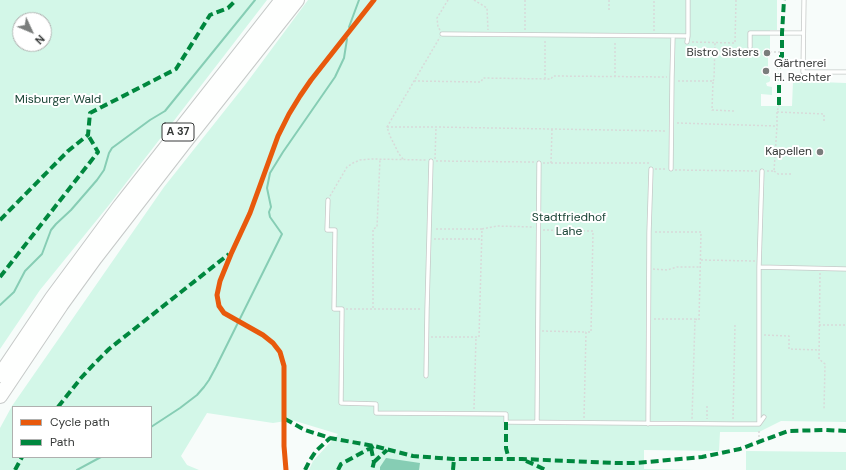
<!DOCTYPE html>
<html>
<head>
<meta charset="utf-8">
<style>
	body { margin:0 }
	#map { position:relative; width:846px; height:470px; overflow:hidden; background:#f7fcfa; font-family:"DM Sans",sans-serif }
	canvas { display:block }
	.legend { position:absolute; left:12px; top:406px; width:140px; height:52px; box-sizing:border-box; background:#fff; border:1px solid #afb0af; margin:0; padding:5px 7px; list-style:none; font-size:12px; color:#363938 }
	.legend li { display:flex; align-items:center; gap:8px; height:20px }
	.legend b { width:20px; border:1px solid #afb0af }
	.north { position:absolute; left:12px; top:12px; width:40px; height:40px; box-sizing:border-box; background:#fff; border:1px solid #afb0af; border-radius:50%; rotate:134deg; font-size:11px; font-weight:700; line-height:16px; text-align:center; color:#363938 }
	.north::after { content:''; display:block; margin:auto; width:14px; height:18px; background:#7a7d7c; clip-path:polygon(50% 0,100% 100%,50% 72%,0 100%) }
</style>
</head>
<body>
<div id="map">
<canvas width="846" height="470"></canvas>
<ul class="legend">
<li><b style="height:5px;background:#e8590c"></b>Cycle path</li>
<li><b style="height:5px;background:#00873e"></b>Path</li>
</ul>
<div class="north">N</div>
</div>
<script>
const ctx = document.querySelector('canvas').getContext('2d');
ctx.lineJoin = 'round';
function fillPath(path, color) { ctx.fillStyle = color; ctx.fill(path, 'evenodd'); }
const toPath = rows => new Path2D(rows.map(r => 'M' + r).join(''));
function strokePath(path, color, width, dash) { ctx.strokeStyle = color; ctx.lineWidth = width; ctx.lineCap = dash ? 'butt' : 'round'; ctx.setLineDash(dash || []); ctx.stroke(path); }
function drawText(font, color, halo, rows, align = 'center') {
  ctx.font = font + ' "DM Sans",sans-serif'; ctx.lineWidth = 4; ctx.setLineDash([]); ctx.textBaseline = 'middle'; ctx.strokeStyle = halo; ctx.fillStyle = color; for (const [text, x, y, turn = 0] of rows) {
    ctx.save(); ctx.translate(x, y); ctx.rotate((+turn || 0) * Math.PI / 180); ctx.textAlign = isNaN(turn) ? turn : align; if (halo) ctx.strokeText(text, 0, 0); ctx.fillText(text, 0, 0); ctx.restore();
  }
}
const green = toPath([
	[0,0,267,0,109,205,40,290,0,349],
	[20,20,44,20,44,44,20,44],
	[308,0,777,0,777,30,770,30,770,56,768,56,768,76,770,77,770,81,769,82,766,83,767,86,772,87,772,95,761,94,761,106,792,106,793,81,846,83,846,422,781,421,759,432,720,432,719,451,644,450,644,469,695,470,309,470,313,461,338,434,292,420,273,423,207,413,181,456,187,465,199,470,0,470,0,428,12,406,164,187,245,85],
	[13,407,151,407,151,457,13,457],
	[746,451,846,452,846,470,746,470]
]);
const water = toPath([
	[386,458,420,463,419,470,380,470,380,467]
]);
const stream = toPath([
	[349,27,359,0],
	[0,305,14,292,25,271,42,254,51,230,56,224,71,210,97,180,104,170,109,153,112,148,150,120,165,111,255,0],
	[151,427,180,408,197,395,204,387,209,380,216,367,282,234,270,217,269,212,271,207,267,188,270,173,283,152,335,77,344,58,347,39],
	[77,470,101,457]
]);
const path = toPath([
	[474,0,487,8,488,30],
	[609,10,609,0],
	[440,30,438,27,437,18,448,0],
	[525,30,525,0],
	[654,31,654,0],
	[692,42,735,43,736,0],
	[770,52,782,52],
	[615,77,615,41],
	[545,79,545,40],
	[414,81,481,82,483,78,551,79,553,76,667,77],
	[678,81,713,81,712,110,734,111],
	[713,81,714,79,715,43],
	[777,112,824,114,824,122],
	[677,123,777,126,777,112,779,105],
	[387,127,436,127,667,131],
	[403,159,399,154,390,136,387,127,440,37],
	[435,159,436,127],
	[436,161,534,162],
	[543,163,650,163,650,164],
	[551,163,552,129],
	[655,169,666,169],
	[675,170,758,171],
	[767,171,774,171,777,126],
	[774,171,778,174,793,174],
	[330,196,347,167,353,163,360,160,372,159,426,160],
	[482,229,497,226,534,227],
	[543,230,593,231,591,332,586,332,584,418],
	[655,232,701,232,699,320,695,319,692,419],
	[434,239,482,239],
	[701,260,755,261],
	[653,269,667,270,677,267,701,267],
	[820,273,819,359,825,364,824,410],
	[373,308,373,229,377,227,380,159],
	[346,309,422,309],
	[654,319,695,319],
	[819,325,846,325],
	[542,331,586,332],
	[764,335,789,336,789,349,819,350],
	[431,337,479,337,482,229,435,229],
	[707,406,707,419],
	[474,409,476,337],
	[733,419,735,324],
	[759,441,759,429]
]);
const lane = toPath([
	[804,0,803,72,846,72],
	[442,34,688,36,688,0],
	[687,42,688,36],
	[750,47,750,33,803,33],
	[671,169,672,77,673,36],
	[328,200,327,230,335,230,334,309,342,309,341,403,376,404,376,413,506,414,506,422,733,424,759,424,764,417],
	[759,267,846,269],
	[426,376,427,309,431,161],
	[537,422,539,163],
	[648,424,649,232,651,169],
	[759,424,759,267,762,171]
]);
const highway = toPath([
	[0,375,52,298,120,206,282,0],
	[0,396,61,305,95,258,184,143,297,0]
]);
const quiet = toPath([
	[779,105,779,57,782,57,782,33,784,0],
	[0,220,68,151,88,135,90,113,176,69,210,15,228,8,236,0],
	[0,277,98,152,88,135],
	[58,407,81,378,95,363,109,349,229,254],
	[285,419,305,430,330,438,374,446,413,456,453,459,522,459,617,463,636,463,702,457,740,449,788,431,826,430,846,431],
	[506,422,506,448,509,460],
	[371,448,374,462,372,470],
	[526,461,546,470],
	[374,462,387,450],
	[15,470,22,457],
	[305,470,310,460,316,451,330,438],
	[338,470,341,464,374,446],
	[453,470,454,459]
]);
const cycleway = toPath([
	[286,470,284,446,284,366,280,352,273,343,263,335,224,313,219,306,217,295,220,281,231,254,250,213,278,136,289,114,300,96,311,80,374,0]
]);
const markers = [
	[767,53,4,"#7a7d7c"],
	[766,71,4,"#7a7d7c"],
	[820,152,4,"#7a7d7c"]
];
const shields = [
	[178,132,32]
];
const shieldNames = [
	["A 37",178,132]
];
const poiNames = [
	["Bistro Sisters",759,53],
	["Gärtnerei",774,64,"left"],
	["H. Rechter",774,78,"left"],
	["Kapellen",812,152]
];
const parkNames = [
	["Misburger Wald",58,100],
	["Stadtfriedhof",569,218],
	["Lahe",569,232]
];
fillPath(green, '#d3f7e8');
fillPath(water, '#86cdb4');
strokePath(stream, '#86cdb4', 2);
strokePath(lane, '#c6c9c8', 5);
strokePath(highway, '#c6c9c8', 16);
strokePath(path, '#d8dad9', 1.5, [2, 2]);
strokePath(lane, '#fefffe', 3.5);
strokePath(highway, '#fefffe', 14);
strokePath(quiet, '#00873e', 4, [8, 4]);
strokePath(cycleway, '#e8590c', 5);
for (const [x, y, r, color] of markers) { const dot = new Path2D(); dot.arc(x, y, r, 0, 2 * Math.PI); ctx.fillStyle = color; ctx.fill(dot); strokePath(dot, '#fff', 1.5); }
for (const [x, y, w] of shields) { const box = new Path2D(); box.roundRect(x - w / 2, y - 9, w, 18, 3); ctx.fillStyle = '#fff'; ctx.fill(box); strokePath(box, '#363938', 1); }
drawText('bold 11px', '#363938', null, shieldNames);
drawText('12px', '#363938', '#fff', poiNames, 'right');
drawText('12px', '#194435', '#fff', parkNames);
</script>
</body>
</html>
